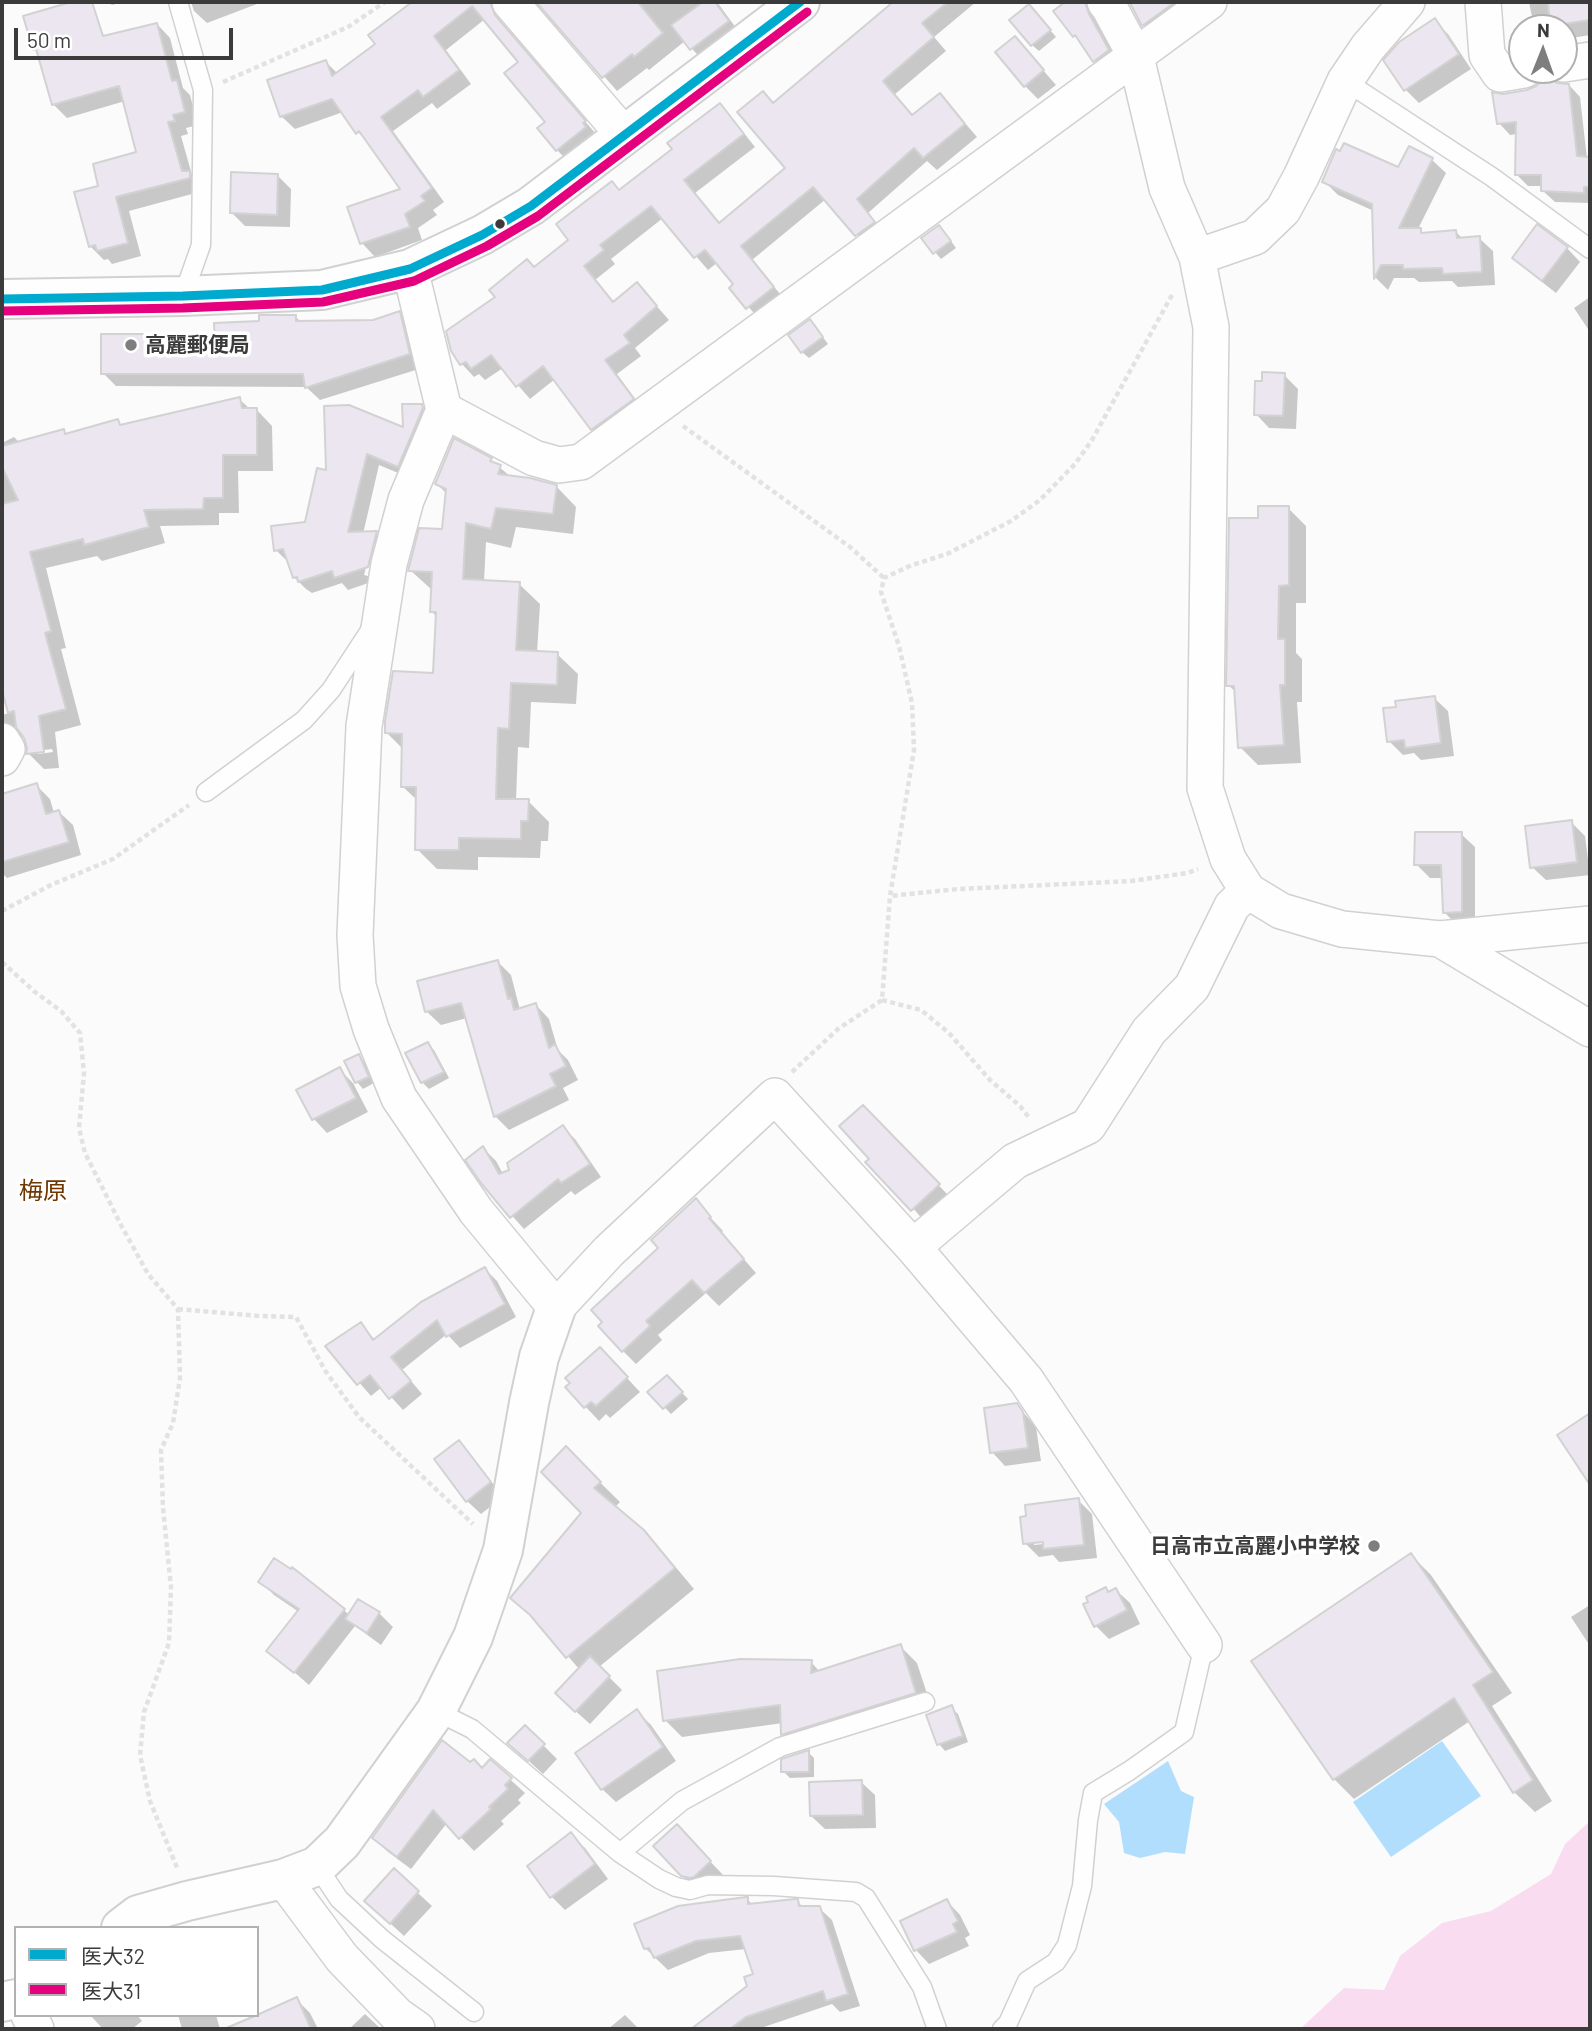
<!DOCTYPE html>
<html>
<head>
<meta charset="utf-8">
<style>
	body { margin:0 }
	#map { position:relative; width:1592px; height:2031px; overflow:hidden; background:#fbfbfc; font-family:Barlow,"Noto Sans JP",sans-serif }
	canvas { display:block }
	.frame { position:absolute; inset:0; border:4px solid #3b3b3c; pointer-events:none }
	.legend { position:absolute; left:14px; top:1926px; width:245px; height:91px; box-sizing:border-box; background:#fff; border:2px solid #b1b1b1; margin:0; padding:9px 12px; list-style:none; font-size:21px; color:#3b3b3c }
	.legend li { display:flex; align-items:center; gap:14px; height:35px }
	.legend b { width:35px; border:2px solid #b1b1b1 }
	.north { position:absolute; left:1508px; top:14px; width:70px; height:70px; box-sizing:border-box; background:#fff; border:2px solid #b1b1b1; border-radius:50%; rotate:1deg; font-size:19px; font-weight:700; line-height:28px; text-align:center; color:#3b3b3c }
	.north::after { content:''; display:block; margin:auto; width:24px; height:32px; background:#7e7e7f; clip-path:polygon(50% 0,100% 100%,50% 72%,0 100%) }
	.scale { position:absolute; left:14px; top:28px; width:219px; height:32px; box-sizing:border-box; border:4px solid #3b3b3c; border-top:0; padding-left:9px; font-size:21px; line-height:24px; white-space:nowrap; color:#3b3b3c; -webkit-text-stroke:5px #fff; paint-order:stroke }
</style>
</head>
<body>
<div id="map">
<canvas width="1592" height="2031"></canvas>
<div class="frame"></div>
<ul class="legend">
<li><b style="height:9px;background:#00a9ce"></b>医大32</li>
<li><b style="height:9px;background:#e5007d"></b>医大31</li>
</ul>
<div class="north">N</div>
<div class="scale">50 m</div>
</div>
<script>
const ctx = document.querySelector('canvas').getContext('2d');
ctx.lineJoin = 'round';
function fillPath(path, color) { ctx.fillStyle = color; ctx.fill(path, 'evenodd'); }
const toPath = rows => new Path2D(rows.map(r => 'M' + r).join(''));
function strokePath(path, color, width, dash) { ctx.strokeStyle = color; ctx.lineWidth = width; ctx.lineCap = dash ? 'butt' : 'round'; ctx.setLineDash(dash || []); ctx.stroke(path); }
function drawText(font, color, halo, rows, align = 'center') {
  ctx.font = font + ' Barlow,"Noto Sans JP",sans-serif'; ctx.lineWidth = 7; ctx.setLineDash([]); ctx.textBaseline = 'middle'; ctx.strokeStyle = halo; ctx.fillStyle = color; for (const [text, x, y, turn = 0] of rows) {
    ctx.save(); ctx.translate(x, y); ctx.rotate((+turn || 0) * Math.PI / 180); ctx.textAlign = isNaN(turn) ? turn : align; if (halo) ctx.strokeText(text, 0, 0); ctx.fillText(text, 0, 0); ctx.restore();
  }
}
const green = toPath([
	[1590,1821,1590,2029,1300,2029,1344,1988,1384,1990,1400,1956,1442,1923,1491,1911,1551,1874,1565,1844]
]);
const water = toPath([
	[1442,1741,1481,1796,1391,1857,1353,1802],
	[1168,1761,1181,1791,1194,1797,1185,1854,1165,1852,1140,1858,1124,1853,1119,1822,1104,1804]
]);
const shadow = toPath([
	[108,2,123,2,112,5],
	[191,2,256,2,257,4,207,23,194,11],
	[414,2,494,2,500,8,492,14,596,134,569,162,557,150,548,122,520,62,485,19,446,50,471,84,437,109,432,103,393,131,444,202,433,210,437,215,418,228,422,240,375,257,362,243,403,190,371,146,358,132,343,112,295,129,281,116,326,62,338,74,377,45,371,36],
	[547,2,717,2,742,36,705,63,685,41,649,70,647,68,617,91,542,6],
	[897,2,976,2,934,37,946,51,894,95,913,117,952,108,977,137,937,170,927,161,868,213,886,235,869,248,826,199,752,260,785,300,760,320,732,288,736,285,718,262,708,270,663,218,611,259,615,264,595,280,614,303,637,284,669,320,635,348,641,356,617,374,645,412,605,442,592,429,555,379,530,399,503,368,485,380,479,374,474,377,462,364,452,351,535,269,571,240,620,191,674,150,720,105,732,118,755,147,695,193,720,224,788,168,774,104],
	[1068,2,1106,2,1123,65,1109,75,1095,61,1056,12],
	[1130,2,1200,2,1158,39,1144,25],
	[1529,2,1590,2,1590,35,1566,39,1564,28,1539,28,1533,22],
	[1035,12,1056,37,1039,51,1032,45],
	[1434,21,1448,34,1471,69,1419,103,1405,89],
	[157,24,170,38,183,88,190,95,198,125,186,128,188,134,181,136,192,175,203,187,203,191,129,211,141,256,112,264,108,259,104,260,90,246,101,187,139,153,125,101,67,118,53,104],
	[1015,38,1056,85,1038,99,1025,86],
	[1569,85,1580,97,1587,159,1590,159,1590,203,1555,202,1543,191,1543,186,1528,186,1517,175,1517,134,1510,135,1499,123,1503,96],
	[1432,160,1446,173,1418,229,1425,234,1456,232,1463,239,1479,238,1493,251,1495,285,1458,287,1452,281,1419,282,1414,278,1394,278,1388,290,1376,278,1374,211,1338,195,1324,181,1399,169],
	[277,175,291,189,290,227,245,226,232,213],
	[945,233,956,248,941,259,923,238],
	[1567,248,1580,262,1556,293,1528,271,1514,257],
	[1590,297,1590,332,1574,308],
	[399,313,412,327,422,368,320,400,306,387,116,386,103,373,158,335,171,349,171,353,217,350,261,323,295,316,301,322,374,322],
	[816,328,828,344,809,358,802,352],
	[1284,375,1298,389,1296,429,1269,428,1256,414],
	[239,399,250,409,256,409,272,426,273,471,238,471,239,513,219,513,219,525,160,526,165,543,102,561,97,556,46,568,66,648,61,649,81,725,55,732,59,768,44,769,28,753,26,738,19,737,2,747,2,715,9,713,2,679,11,677,2,641,2,616,5,615,2,603,2,443,14,437,20,443,63,431,67,436,118,421,123,427],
	[52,749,53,752,38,754,35,751],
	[421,406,433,418,410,478,379,465,363,534,376,533,388,545,380,579,348,590,342,583,312,593,306,589,294,577,288,562,276,550,306,524,327,473,405,430],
	[372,543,376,543,368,576,364,575],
	[491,460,511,477,556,486,576,507,573,534,516,527,511,548,486,542,484,582,519,584,540,604,537,653,557,654,578,674,576,704,531,702,529,748,518,747,516,801,528,801,549,822,548,841,541,841,540,858,478,857,478,870,437,869,417,849,418,801,402,786,403,749,386,732,434,674,437,617,431,611,432,590,410,570,444,531,447,494,437,484],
	[1288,508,1306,526,1306,603,1296,603,1296,653,1302,659,1302,702,1297,702,1301,763,1258,765,1240,747,1237,693,1228,685,1260,519],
	[1434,698,1448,711,1454,756,1421,760,1414,753,1403,755,1389,741],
	[36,785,50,799,54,813,59,812,73,825,81,855,7,878,2,873,2,829,7,828,2,812,2,795],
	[1571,822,1585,836,1590,875,1546,880,1532,867],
	[1461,834,1475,847,1475,925,1458,926,1444,912,1443,878,1430,878,1416,864],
	[498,962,511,975,520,1010,536,1005,549,1019,558,1050,568,1060,578,1080,563,1088,569,1100,509,1130,495,1116,467,1018,441,1025,427,1012,419,982],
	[427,1044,434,1050,449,1078,429,1089,422,1082,408,1054],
	[359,1056,365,1063,374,1083,363,1089,357,1082],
	[340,1070,353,1083,368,1112,327,1133,314,1119],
	[863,1108,950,1197,924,1221,871,1159],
	[562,1127,575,1139,601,1177,575,1195,571,1191,524,1229,482,1182,483,1148,496,1161,503,1174,511,1171],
	[695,1201,723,1231,721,1233,756,1273,719,1306,706,1293,658,1335,662,1340,636,1364,623,1351,660,1248],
	[485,1269,497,1281,516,1317,460,1348,447,1334,402,1370,422,1394,403,1410,382,1387,371,1396,328,1347,361,1324,375,1340],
	[613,1363,640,1392,610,1418,606,1414,599,1421,567,1387],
	[667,1377,688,1399,671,1414,650,1392],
	[1017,1405,1036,1427,1041,1461,1005,1466,992,1452],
	[459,1442,472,1456,503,1497,481,1514,467,1501],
	[566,1449,620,1502,614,1508,663,1552,694,1589,599,1667,622,1690,590,1724,571,1707,580,1670,540,1624,512,1598,583,1513],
	[1078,1500,1092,1514,1097,1558,1059,1562,1053,1555,1039,1557,1025,1543],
	[1034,1541,1052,1543,1034,1545],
	[1411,1555,1431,1575,1512,1693,1492,1706,1552,1801,1535,1812,1514,1792,1470,1721,1354,1799,1334,1779,1254,1661],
	[261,1582,344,1610,349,1615,379,1613,393,1627,381,1645,355,1626,309,1685,269,1650,299,1612,274,1595],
	[1116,1590,1130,1603,1140,1624,1109,1639,1096,1626,1108,1594],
	[1590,1605,1590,1646,1571,1617],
	[900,1646,917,1663,932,1709,800,1751,783,1734,783,1723,682,1737,665,1720,811,1662,820,1672],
	[951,1707,958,1714,968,1742,945,1751,939,1744],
	[637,1711,651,1725,676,1761,616,1802,602,1789],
	[525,1727,557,1759,543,1774,509,1743],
	[808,1752,814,1758,814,1777,790,1778,783,1771],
	[491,1762,525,1793,518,1800,521,1803,501,1821,504,1824,474,1851,447,1823,411,1869,388,1852,374,1838,471,1764,482,1770],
	[861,1782,875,1795,876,1828,825,1829,811,1816],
	[571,1835,585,1848,608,1879,565,1910,551,1896],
	[690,1840,724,1876,708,1890,696,1889,682,1875],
	[394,1871,432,1906,404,1936,380,1914],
	[747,1899,753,1905,797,1901,804,1908,819,1908,832,1920,860,2006,840,2012,832,2004,758,2029,718,2029,709,2018,749,1987,755,1975,746,1949,709,1953,668,1970,645,1948],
	[947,1901,960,1915,970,1935,965,1938,969,1946,929,1964,916,1950],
	[297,2000,310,2013,318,2029,261,2029,256,2018],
	[365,2014,381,2029,349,2029],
	[90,2015,137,2015,142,2021,132,2029,103,2029],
	[178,2015,216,2015,220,2029,182,2029],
	[625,2015,639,2029,608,2029]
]);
const building = toPath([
	[71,2,92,2,103,36,157,23,172,81,177,80,185,112,173,115,175,121,168,122,182,171,190,171,190,178,116,197,128,243,97,251,95,245,89,247,74,192,98,186,93,164,136,152,119,86,52,105,36,49,33,50,23,16,71,2],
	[412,2,490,2,495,15,586,121,583,123,586,127,556,151,537,128,545,122,504,73,518,62,472,6,434,36,459,70,423,97,418,90,381,117,432,188,421,196,425,201,405,214,410,227,360,244,347,207,400,189,359,131,356,134,332,99,280,117,267,80,326,60,332,76,375,44,368,35,412,2],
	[536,2,638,2,663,33,634,57,632,54,602,78,536,2],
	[703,2,715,2,729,21,690,50,671,25,703,2],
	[893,2,948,2,922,23,934,37,883,81,912,115,940,93,965,124,923,158,914,148,857,199,875,222,855,236,813,187,741,246,774,287,746,309,729,288,733,284,705,250,694,258,651,206,600,245,604,250,584,266,613,302,637,282,657,306,624,335,630,343,605,360,634,399,591,430,543,366,516,387,491,355,471,369,466,362,460,365,451,351,446,331,495,297,489,290,527,259,534,267,568,240,556,224,612,181,619,190,672,149,667,143,720,103,744,134,684,180,719,223,785,168,737,112,763,91,773,103,893,2],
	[1065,2,1085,2,1089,14,1109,50,1093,62,1075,35,1073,37,1053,11,1065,2],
	[1131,2,1175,2,1142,26,1130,3,1131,2],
	[1548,2,1590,2,1590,20,1550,26,1548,2],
	[1029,4,1051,30,1031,46,1009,20,1029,4],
	[1435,18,1459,54,1404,91,1383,60,1399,42,1435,18],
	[1015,36,1044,70,1024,87,995,52,1015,36],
	[1553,80,1557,83,1569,84,1577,156,1590,157,1590,187,1584,187,1584,193,1541,191,1541,175,1515,175,1516,122,1497,124,1492,92,1503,94,1527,90,1536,86,1540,82,1553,80],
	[1344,143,1398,167,1409,146,1433,158,1399,228,1421,228,1421,233,1456,230,1457,238,1480,236,1482,272,1443,274,1442,268,1403,269,1403,265,1381,265,1374,279,1372,204,1322,182,1336,149,1340,151,1344,143],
	[231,172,278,174,277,215,230,213,231,172],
	[1537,224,1568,247,1542,281,1512,258,1537,224],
	[939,225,951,241,933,254,921,238,939,225],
	[400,311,410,354,305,388,303,374,101,374,101,334,158,334,158,352,215,349,214,323,259,321,259,315,296,315,296,321,373,320,400,311],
	[810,319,823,337,801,353,788,335,810,319],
	[1262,372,1285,373,1283,416,1254,415,1255,381,1262,381,1262,372],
	[240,397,242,408,257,408,257,455,223,455,223,498,204,498,203,509,144,510,149,527,84,545,83,539,30,552,51,631,45,633,66,709,39,716,44,752,26,754,27,748,24,738,16,727,14,711,8,713,2,690,2,504,18,500,2,467,2,446,64,429,65,434,118,419,120,425,240,397],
	[402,404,422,404,423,408,398,467,367,454,348,532,377,531,368,567,334,578,332,571,298,582,297,577,293,578,283,549,274,551,271,526,305,522,317,468,326,470,324,406,349,405,403,427,402,404],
	[454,438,492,458,490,461,501,465,498,474,530,478,557,485,553,514,496,508,491,529,466,523,463,579,520,582,516,650,558,652,557,685,511,683,509,729,498,728,496,799,529,799,528,821,521,821,521,839,459,838,459,850,415,850,416,787,401,787,402,734,385,733,385,721,393,671,433,673,436,612,430,612,432,572,408,571,419,528,442,529,446,489,435,484,454,438],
	[1258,506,1289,506,1289,585,1279,586,1278,639,1285,639,1285,685,1280,685,1284,745,1238,748,1234,686,1226,686,1229,518,1258,518,1258,506],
	[1435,696,1441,743,1405,748,1404,740,1387,742,1383,708,1396,707,1395,701,1435,696],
	[37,783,46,814,59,810,69,842,2,862,2,794,37,783],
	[1572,820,1577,862,1530,868,1525,826,1572,820],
	[1415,832,1462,832,1462,912,1443,913,1441,865,1414,865,1415,832],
	[498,960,508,999,511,998,514,1010,536,1003,549,1048,555,1044,566,1066,550,1074,556,1086,494,1117,461,1003,425,1012,417,981,498,960],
	[428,1042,444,1072,421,1083,405,1053,428,1042],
	[359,1054,369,1077,355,1083,344,1061,359,1054],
	[340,1067,356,1098,312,1120,296,1090,340,1067],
	[863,1105,940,1184,911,1211,865,1162,869,1159,839,1126,863,1105],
	[563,1125,590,1164,561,1183,558,1179,510,1218,481,1183,465,1160,483,1146,499,1174,509,1170,507,1163,563,1125],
	[696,1198,711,1217,709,1218,744,1259,704,1293,692,1280,646,1321,650,1326,622,1352,598,1326,602,1322,591,1310,658,1248,651,1240,696,1198],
	[485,1267,505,1304,446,1337,437,1320,391,1357,411,1381,389,1399,370,1375,357,1385,325,1346,361,1322,373,1340,421,1302,485,1267],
	[600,1347,628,1377,596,1406,591,1402,584,1408,565,1387,570,1383,565,1378,600,1347],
	[667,1375,683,1392,663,1409,647,1392,667,1375],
	[1017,1403,1023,1412,1028,1448,990,1453,984,1408,1017,1403],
	[1590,1413,1590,1485,1557,1435,1590,1413],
	[459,1440,491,1482,466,1502,434,1459,459,1440],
	[566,1446,601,1482,594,1488,644,1530,675,1568,566,1658,530,1615,510,1598,581,1513,541,1472,566,1446],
	[1079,1498,1084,1545,1043,1549,1043,1542,1023,1544,1020,1517,1026,1516,1025,1505,1079,1498],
	[1411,1553,1493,1672,1473,1685,1533,1780,1513,1793,1454,1698,1333,1780,1251,1661,1411,1553],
	[274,1558,291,1569,292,1567,345,1609,294,1673,266,1651,299,1609,258,1582,274,1558],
	[1106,1587,1108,1592,1116,1588,1127,1610,1094,1627,1083,1604,1088,1602,1086,1597,1106,1587],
	[358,1599,380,1612,367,1633,345,1619,358,1599],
	[901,1644,916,1693,781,1735,780,1705,663,1721,657,1671,740,1659,812,1660,811,1673,901,1644],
	[590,1656,610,1676,575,1712,555,1693,590,1656],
	[952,1705,963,1736,937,1745,926,1715,952,1705],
	[637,1709,663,1747,601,1790,575,1753,637,1709],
	[525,1725,545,1744,528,1761,507,1743,525,1725],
	[442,1740,470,1762,474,1759,482,1768,490,1759,512,1778,505,1785,508,1789,489,1807,491,1809,459,1839,433,1810,397,1857,372,1838,442,1740],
	[809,1750,809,1772,781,1772,781,1759,809,1750],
	[862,1780,863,1815,810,1816,809,1782,862,1780],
	[677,1824,711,1861,694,1877,690,1878,681,1876,653,1846,677,1824],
	[571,1832,595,1864,550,1898,527,1866,571,1832],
	[394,1868,419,1891,390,1924,364,1901,394,1868],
	[746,1897,748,1897,748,1904,795,1899,798,1899,799,1906,820,1906,848,1994,826,2001,823,1991,746,2017,730,2029,691,2029,747,1986,744,1977,753,1974,740,1936,696,1941,654,1958,649,1948,644,1949,634,1924,678,1906,746,1897],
	[947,1899,958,1921,953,1924,957,1932,914,1951,900,1921,947,1899],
	[297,1997,311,2029,224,2029,257,2015,297,1997]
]);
const path = toPath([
	[223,82,348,27,385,2],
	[1172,295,1092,440,1075,464,1040,500,1011,521,947,554,912,565,884,578,881,592,899,646,912,703,914,750,890,896,958,889,1132,881,1187,873,1198,869],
	[683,426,850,547,884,578],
	[2,911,51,885,113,859,189,805],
	[2,962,35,992,61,1011,80,1033,84,1073,79,1128,85,1153,121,1225,148,1274,178,1309,180,1378,173,1423,161,1450,163,1508,171,1587,169,1643,144,1712,140,1755,150,1801,178,1870],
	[882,1000,921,1010,949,1033,990,1080,1020,1106,1030,1119],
	[792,1072,838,1029,882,1000,890,896],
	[178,1309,259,1316,296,1317,326,1372,359,1417,473,1524]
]);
const lane = toPath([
	[178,2,203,90,201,245,183,296],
	[1345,81,1492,177,1590,249],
	[206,792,304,720,331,690,371,629],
	[436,1711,472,1729,620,1853,659,1879,676,1887,690,1890,708,1885,774,1886,856,1892,866,1898,922,1987,937,2029],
	[620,1853,682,1801,780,1747,925,1702],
	[317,1866,339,1899,382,1939,474,2012],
	[1002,2029,1008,2023,1027,1981,1056,1962,1067,1945,1082,1886,1088,1820,1093,1793,1129,1771,1184,1732,1204,1645]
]);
const street = toPath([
	[510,2,624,135],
	[1105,2,1109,7,1136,57,1167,188,1197,257,1211,327,1205,788,1228,859,1248,891],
	[1483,2,1487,55,1500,74,1524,70],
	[1564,64,1590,60],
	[1197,257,1255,237,1283,210,1301,177,1345,81,1368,47,1407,2],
	[410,269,444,410,406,500,389,564,364,726,355,935,358,986,371,1029,399,1098,476,1211,556,1308,609,1251,775,1096,913,1247,1026,1380,1204,1645],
	[444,410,534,458,559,465,581,462,1209,2],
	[2,741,7,749,2,758],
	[1440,939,1590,1029],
	[913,1247,1015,1161,1088,1126,1149,1031,1192,987,1232,906,1248,891,1281,911,1342,929,1440,939,1590,924],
	[283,1879,342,1958,397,2015,417,2029],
	[29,2015,36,2029]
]);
const secondary = toPath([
	[121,1928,138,1915,187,1901,283,1879,317,1866,342,1842,436,1711,473,1637,503,1550,529,1403,539,1357,556,1308],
	[2,2002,16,1999]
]);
const primary = toPath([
	[2,299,183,296,322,290,410,269,482,235,531,206,800,2]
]);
const bus1 = toPath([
	[2,299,183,296,322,290,410,269,482,235,531,206,800,2]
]);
const bus2 = toPath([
	[2,311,183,308,323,302,414,281,487,246,538,216,807,12]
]);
const markers = [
	[500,224,6,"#3b3b3c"],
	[131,345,7,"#7e7e7f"],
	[1374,1546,7,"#7e7e7f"]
];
const poiNames = [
	["高麗郵便局",145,345],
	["日高市立高麗小中学校",1360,1546,"right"]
];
const quarterNames = [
	["梅原",43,1191]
];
fillPath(green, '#fadcf0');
fillPath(water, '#b1defd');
fillPath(shadow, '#0003');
fillPath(building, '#ebe6ef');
strokePath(building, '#d2d2d3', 2);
strokePath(lane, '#d1d1d2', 21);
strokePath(street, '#d1d1d2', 38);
strokePath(secondary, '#d1d1d2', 42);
strokePath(primary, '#d1d1d2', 42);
strokePath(path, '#e2e2e2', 4.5, [5, 3.5]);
strokePath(lane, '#fefeff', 18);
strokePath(street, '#fefeff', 35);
strokePath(secondary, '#fefeff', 38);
strokePath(primary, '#fefeff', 38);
strokePath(bus1, '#00a9ce', 9);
strokePath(bus2, '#e5007d', 9);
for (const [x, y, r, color] of markers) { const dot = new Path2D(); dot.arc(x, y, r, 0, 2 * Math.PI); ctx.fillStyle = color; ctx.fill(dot); strokePath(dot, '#fff', 2.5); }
drawText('bold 21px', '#3b3b3c', '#fff', poiNames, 'left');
drawText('24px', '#6f3700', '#fff', quarterNames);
</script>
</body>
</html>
